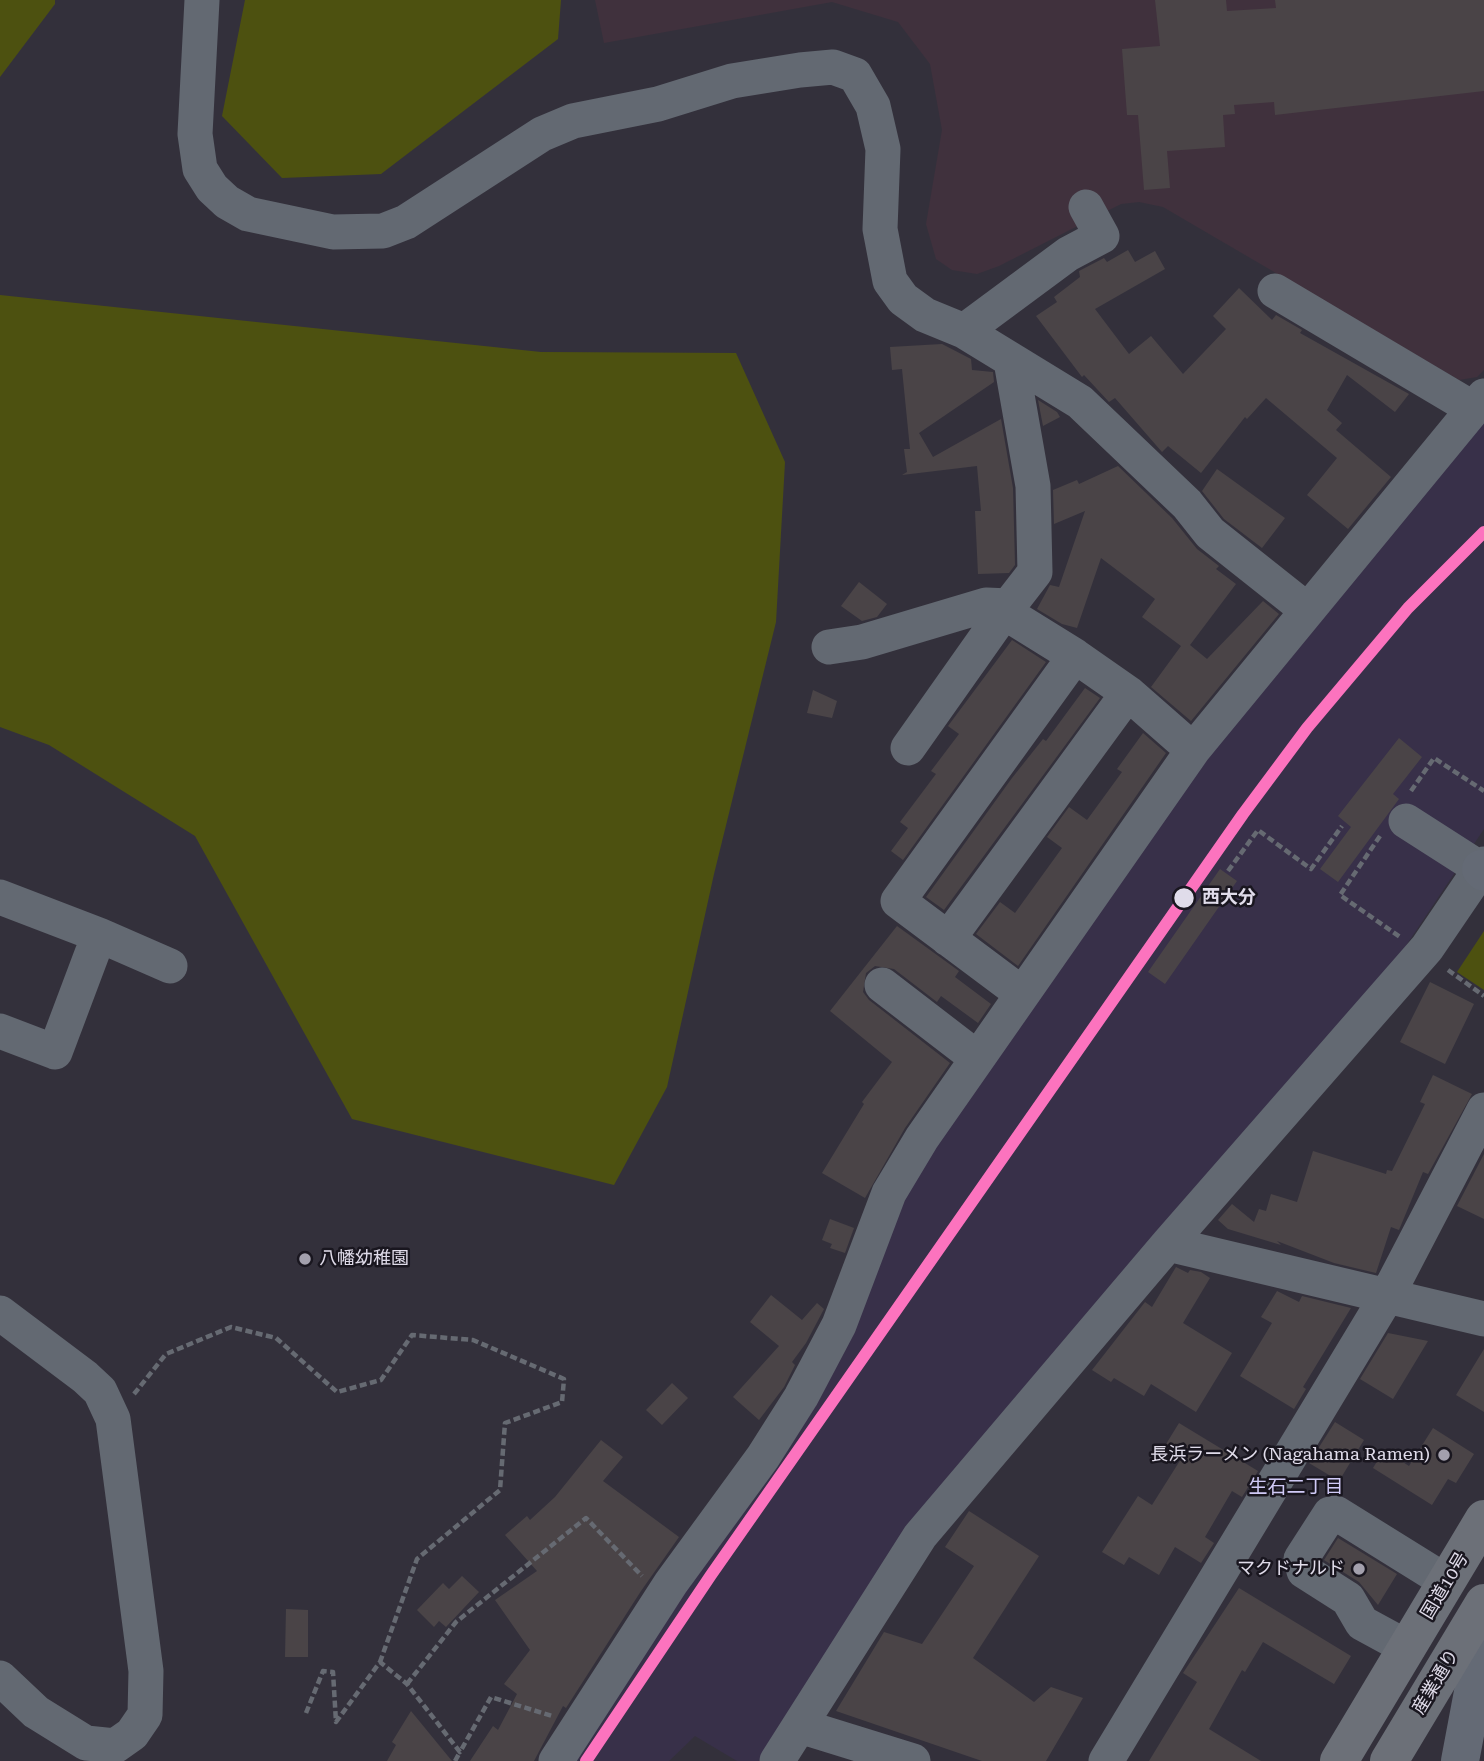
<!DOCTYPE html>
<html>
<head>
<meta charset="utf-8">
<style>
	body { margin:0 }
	canvas { display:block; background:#33303b }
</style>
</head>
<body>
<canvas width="1484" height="1761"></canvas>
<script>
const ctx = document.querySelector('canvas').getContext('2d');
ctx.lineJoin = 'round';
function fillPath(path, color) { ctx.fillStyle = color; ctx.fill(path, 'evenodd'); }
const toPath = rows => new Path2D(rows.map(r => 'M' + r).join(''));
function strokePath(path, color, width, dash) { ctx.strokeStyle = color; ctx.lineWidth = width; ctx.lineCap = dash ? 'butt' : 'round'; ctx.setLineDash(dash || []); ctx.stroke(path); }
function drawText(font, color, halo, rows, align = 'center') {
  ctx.font = font + ' "Roboto Serif","Noto Sans JP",serif'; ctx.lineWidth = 5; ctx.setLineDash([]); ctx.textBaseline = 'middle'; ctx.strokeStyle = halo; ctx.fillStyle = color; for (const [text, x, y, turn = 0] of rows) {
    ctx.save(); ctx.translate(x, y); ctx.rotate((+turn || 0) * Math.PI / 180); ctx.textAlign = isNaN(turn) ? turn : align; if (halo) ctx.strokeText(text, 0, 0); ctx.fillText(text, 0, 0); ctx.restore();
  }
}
const commercial = toPath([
	[595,0,1484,0,1484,370,1477,377,1459,380,1163,207,1139,202,1121,204,999,266,977,274,952,270,936,259,926,224,942,130,930,64,898,22,832,2,604,43]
]);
const built = toPath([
	[1484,421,1484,829,1395,962,919,1514,759,1761,737,1761,695,1736,669,1761,569,1761,891,1211,1200,765]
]);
const green = toPath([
	[0,0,55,0,55,4,0,77],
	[245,0,561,0,558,39,381,174,282,178,222,116],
	[0,295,541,352,736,353,785,462,776,622,714,874,667,1087,614,1185,352,1119,195,836,49,745,0,727],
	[1484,931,1484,990,1457,972]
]);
const building = toPath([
	[1155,0,1226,0,1227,11,1276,8,1275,0,1484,0,1484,91,1275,115,1274,102,1234,105,1235,114,1223,115,1225,147,1167,151,1170,188,1144,190,1138,115,1127,115,1122,49,1160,46],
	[1128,250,1135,262,1155,251,1165,269,1095,309,1129,354,1151,336,1183,374,1226,329,1213,316,1239,288,1272,320,1276,315,1302,330,1300,333,1409,394,1395,412,1347,375,1327,410,1342,423,1336,430,1391,477,1348,529,1307,495,1337,458,1266,398,1247,419,1245,417,1201,473,1168,446,1162,452,1115,398,1109,402,1084,375,1082,377,1036,316,1057,302,1054,297,1080,277,1079,271,1104,258,1107,262],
	[942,344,971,359,972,370,993,372,994,382,919,433,933,457,1001,419,1013,488,1015,565,1009,573,978,574,975,511,981,511,977,466,902,475,907,472,904,449,910,449,902,369,892,370,890,347],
	[1038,400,1057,412,1060,417,1043,426],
	[1118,466,1172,518,1197,549,1219,566,1216,569,1236,584,1190,645,1207,659,1263,601,1279,614,1191,721,1151,687,1181,646,1142,617,1155,599,1101,558,1077,628,1062,624,1037,609,1050,585,1059,587,1085,511,1054,524,1053,490,1077,480,1079,484],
	[1217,469,1285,518,1262,548,1224,519,1202,491],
	[859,582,887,604,877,617,862,621,841,606],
	[1012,640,1046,662,903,860,891,851,908,828,900,822,936,774,931,771,959,734,948,726],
	[1085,688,1100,698,944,910,926,897,1012,778,1043,739,1046,741],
	[813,690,837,701,832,718,807,713],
	[1143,733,1166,753,1018,966,976,934,1000,902,1015,913,1062,848,1047,837,1069,807,1087,820,1122,772,1117,769],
	[1399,738,1422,757,1393,794,1399,799,1338,882,1320,869,1351,827,1338,816],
	[1220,869,1237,881,1165,984,1148,972],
	[897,926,959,971,955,977,991,1004,978,1023,941,996,937,1002,894,969,875,966,866,973,863,992,869,1000,950,1063,905,1128,865,1198,822,1173,864,1104,862,1102,892,1062,830,1011],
	[1430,982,1474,1004,1445,1064,1400,1042],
	[1433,1075,1472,1094,1428,1174,1423,1172,1399,1230,1391,1227,1376,1273,1334,1263,1277,1241,1281,1245,1228,1229,1218,1220,1232,1204,1254,1222,1259,1209,1266,1211,1271,1194,1297,1202,1313,1151,1386,1174,1387,1170,1392,1171,1425,1104,1420,1102],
	[1484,1154,1484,1219,1457,1206],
	[830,1219,854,1228,845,1253,830,1248,832,1244,822,1240],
	[1176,1267,1188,1273,1190,1270,1201,1272,1210,1278,1183,1323,1232,1353,1196,1412,1151,1384,1144,1396,1114,1378,1111,1382,1092,1370,1145,1302,1152,1307],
	[1277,1291,1299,1302,1302,1296,1351,1308,1303,1387,1306,1389,1294,1409,1240,1376,1272,1323,1261,1317],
	[771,1295,802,1320,817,1303,824,1309,806,1343,792,1362,795,1365,784,1387,759,1420,733,1397,779,1346,750,1322],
	[1388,1333,1428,1341,1393,1399,1360,1379],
	[1484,1349,1484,1412,1456,1395],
	[672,1383,688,1398,662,1425,646,1410],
	[1335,1422,1364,1440,1339,1481,1309,1463],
	[1179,1423,1258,1471,1242,1497,1232,1491,1205,1537,1214,1543,1201,1563,1175,1547,1159,1575,1129,1557,1124,1565,1102,1552,1138,1496,1152,1505,1181,1459,1163,1449],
	[1433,1428,1474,1454,1456,1483,1448,1479,1432,1505,1373,1468,1384,1450,1409,1466],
	[601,1440,623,1457,603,1481,679,1537,641,1591,566,1708,563,1706,534,1761,470,1761,493,1726,498,1730,517,1694,504,1684,530,1650,495,1600,537,1571,505,1535,527,1516,530,1520,555,1497],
	[969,1511,1039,1556,973,1658,1034,1702,1051,1687,1083,1698,1046,1761,982,1761,836,1711,884,1632,922,1644,974,1566,945,1547],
	[1338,1538,1397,1574,1378,1605,1359,1582,1324,1560],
	[462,1576,479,1592,446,1627,439,1621,434,1627,417,1610,443,1583,449,1589],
	[1239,1588,1351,1656,1334,1684,1263,1642,1245,1672,1242,1670,1209,1729,1261,1761,1149,1761,1197,1682,1183,1673],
	[286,1609,308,1610,308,1657,285,1657],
	[411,1711,452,1761,387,1761,396,1745,392,1742]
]);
const path = toPath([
	[1411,791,1434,758,1484,791],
	[1380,836,1340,895,1400,937],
	[1228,871,1258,830,1311,869,1342,826],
	[1448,970,1484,996],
	[134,1394,166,1354,231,1327,276,1338,337,1392,381,1380,412,1335,473,1340,564,1379,562,1402,505,1423,500,1490,417,1559,380,1662],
	[407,1684,456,1622,586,1518,642,1576],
	[306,1713,323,1671,333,1672,336,1722,380,1662,407,1684,460,1752,491,1697,552,1716],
	[455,1761,460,1752]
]);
const minor = toPath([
	[202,0,195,134,200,169,212,188,227,202,248,214,333,232,383,231,406,222,542,134,573,121,658,104,732,81,800,70,833,67,855,75,873,106,883,149,880,229,890,281,903,299,925,315,964,331,1080,402,1187,504,1210,533,1307,610],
	[1275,291,1472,408],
	[964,331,1068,254,1102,236,1086,207],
	[1004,612,1035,572,1033,486,1011,361],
	[829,647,862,642,986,605,1009,606],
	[908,748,1004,612,1075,656,1128,693,1193,750],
	[1406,821,1481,869],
	[0,897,99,935,55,1052,0,1031],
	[99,935,170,966],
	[948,939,1128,693],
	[882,985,977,1058],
	[1021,993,898,901,1075,656],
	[1168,1244,1484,1319],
	[0,1313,85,1377,100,1391,113,1419,146,1671,145,1715,132,1734,115,1746,86,1743,36,1712,0,1678],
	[1408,1648,1362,1623,1348,1599,1304,1571,1301,1559,1330,1514,1336,1513,1447,1582],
	[800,1726,913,1761],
	[556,1761,671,1583,763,1457,801,1397,839,1325,889,1193,922,1138,1193,750,1484,396],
	[777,1761,920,1536,1168,1244,1427,948,1484,864],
	[1106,1761,1387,1296,1484,1110]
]);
const major = toPath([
	[1481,869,1484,872],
	[1460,1761,1473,1692,1484,1658]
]);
const highway = toPath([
	[1339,1761,1484,1519],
	[1389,1761,1484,1603]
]);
const rail1 = toPath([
	[586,1761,711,1575,1243,814,1307,728,1408,608,1484,532]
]);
const markers = [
	[1184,898,11,"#e0dcea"],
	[305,1259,7,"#a3a0ad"],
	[1444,1455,7,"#a3a0ad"],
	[1359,1569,7,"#a3a0ad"]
];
const stopNames = [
	["西大分",1202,898]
];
const poiNames = [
	["八幡幼稚園",319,1259,"left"],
	["長浜ラーメン (Nagahama Ramen)",1430,1455],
	["マクドナルド",1345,1569]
];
const streetNames = [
	["国道10号",1445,1586,-59],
	["産業通り",1436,1682,-59]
];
const neighbourhoodNames = [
	["生石二丁目",1296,1487]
];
fillPath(commercial, '#40313d');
fillPath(built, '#383049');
fillPath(green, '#4d5110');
fillPath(building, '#4a4447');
strokePath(path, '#666a72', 4.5, [7, 3.5]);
strokePath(minor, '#636972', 35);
strokePath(major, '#646a75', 38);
strokePath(highway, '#6c7078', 38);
strokePath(rail1, '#fc73be', 12);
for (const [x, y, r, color] of markers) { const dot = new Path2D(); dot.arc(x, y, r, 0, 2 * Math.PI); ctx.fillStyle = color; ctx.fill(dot); strokePath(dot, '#19161f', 2.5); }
drawText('bold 18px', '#e0dcea', '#19161f', stopNames, 'left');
drawText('18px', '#e0dcea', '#19161f', poiNames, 'right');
drawText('18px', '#e0dcea', '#19161f', streetNames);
drawText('19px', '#d0caf6', '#19161f', neighbourhoodNames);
</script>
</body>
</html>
